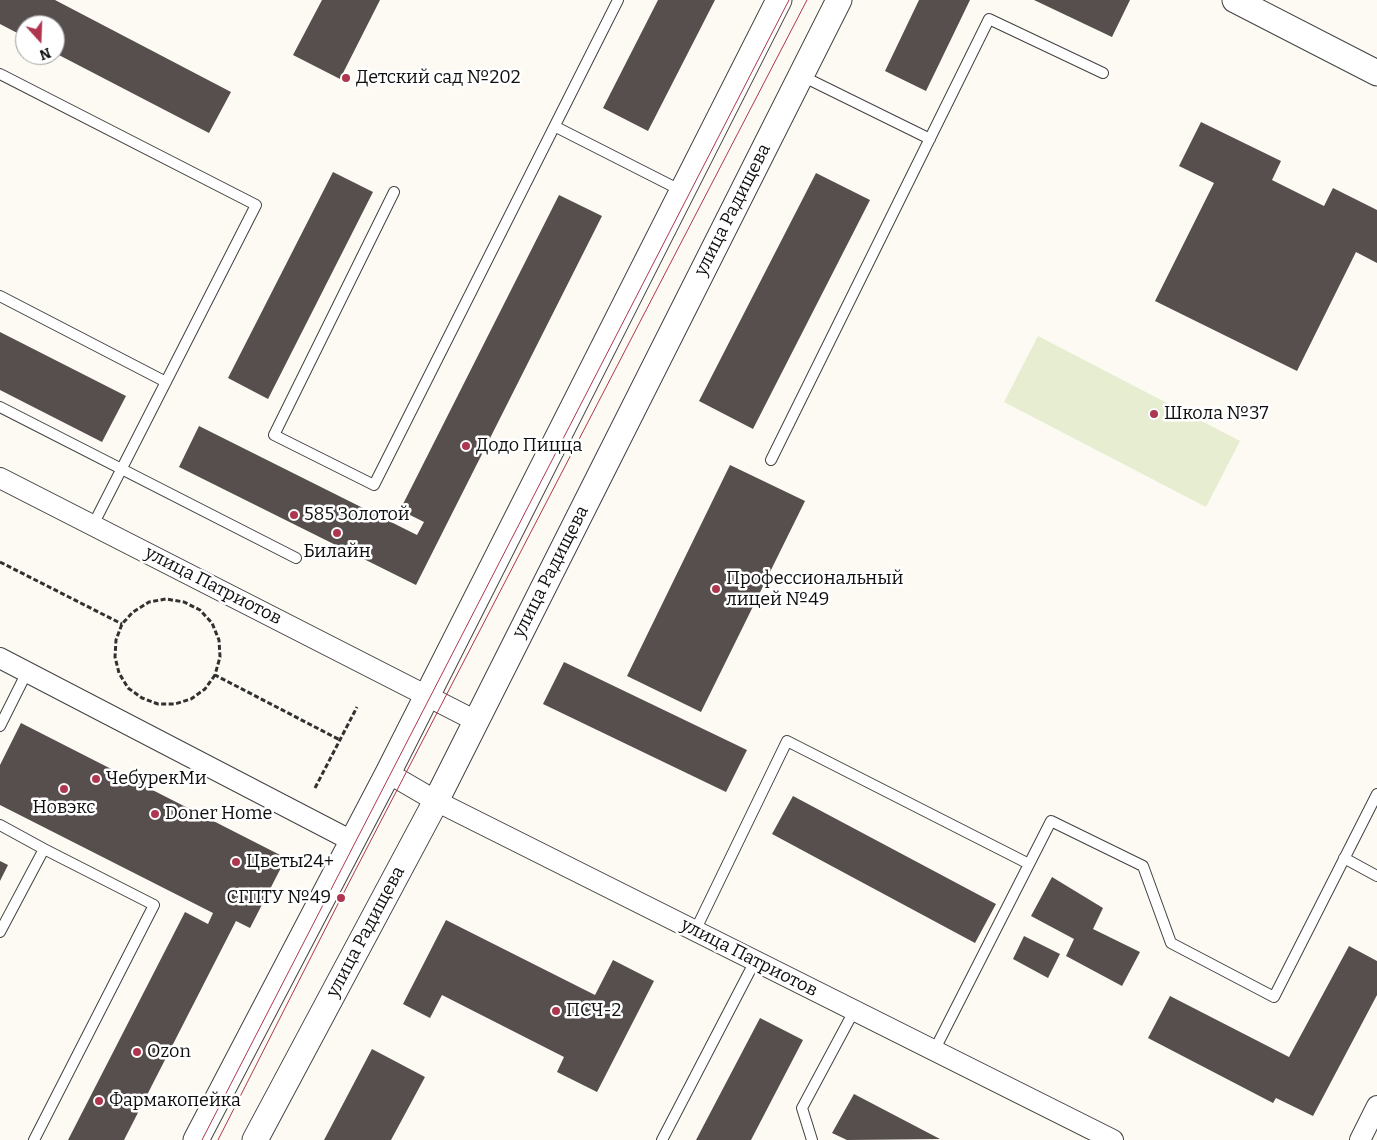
<!DOCTYPE html>
<html>
<head>
<meta charset="utf-8">
<style>
	body { margin:0 }
	#map { position:relative; width:1377px; height:1140px; overflow:hidden; background:#fdfaf3; font-family:Bitter,serif }
	canvas { display:block }
	.north { position:absolute; left:15px; top:15px; width:50px; height:50px; box-sizing:border-box; background:#fff; border:1px solid #9f9f9f; border-radius:50%; rotate:160deg; font-size:14px; font-weight:700; line-height:20px; text-align:center; color:#0f0f0f }
	.north::after { content:''; display:block; margin:auto; width:18px; height:22px; background:#ae374f; clip-path:polygon(50% 0,100% 100%,50% 72%,0 100%) }
</style>
</head>
<body>
<div id="map">
<canvas width="1377" height="1140"></canvas>
<div class="north">N</div>
</div>
<script>
const ctx = document.querySelector('canvas').getContext('2d');
ctx.lineJoin = 'round';
function fillPath(path, color) { ctx.fillStyle = color; ctx.fill(path, 'evenodd'); }
const toPath = rows => new Path2D(rows.map(r => 'M' + r).join(''));
function strokePath(path, color, width, dash) { ctx.strokeStyle = color; ctx.lineWidth = width; ctx.lineCap = dash ? 'butt' : 'round'; ctx.setLineDash(dash || []); ctx.stroke(path); }
function drawText(font, color, halo, rows, align = 'center') {
  ctx.font = font + ' Bitter,serif'; ctx.lineWidth = 5; ctx.setLineDash([]); ctx.textBaseline = 'middle'; ctx.strokeStyle = halo; ctx.fillStyle = color; for (const [text, x, y, turn = 0] of rows) {
    ctx.save(); ctx.translate(x, y); ctx.rotate((+turn || 0) * Math.PI / 180); ctx.textAlign = isNaN(turn) ? turn : align; if (halo) ctx.strokeText(text, 0, 0); ctx.fillText(text, 0, 0); ctx.restore();
  }
}
const pitch = toPath([
	[1038,336,1240,441,1206,507,1004,402]
]);
const building = toPath([
	[0,0,55,0,231,92,209,133,55,53,55,25,25,25,25,37,0,24],
	[322,0,380,0,340,79,293,55],
	[658,0,715,0,648,131,603,108],
	[919,0,970,0,926,91,885,71],
	[1034,0,1130,0,1112,37],
	[1201,122,1281,161,1272,180,1324,206,1333,188,1377,210,1377,263,1356,252,1297,371,1155,301,1214,183,1179,166],
	[333,172,373,192,268,399,228,378],
	[816,173,870,200,753,429,699,401],
	[559,195,602,216,416,585,179,467,199,426,417,535,424,522,400,510],
	[0,332,126,396,102,442,0,390],
	[730,465,805,501,701,712,627,676],
	[564,662,747,750,726,792,543,704],
	[21,723,286,858,250,928,236,921,124,1140,68,1140,185,912,208,924,213,913,0,805,0,765],
	[793,796,996,904,975,943,772,834],
	[0,861,8,865,0,881],
	[1052,877,1103,908,1093,929,1140,952,1122,986,1066,956,1074,939,1031,916],
	[446,920,595,995,613,960,654,981,597,1092,557,1072,564,1057,442,995,430,1018,403,1004],
	[1024,936,1060,954,1048,978,1013,959],
	[1349,946,1377,961,1377,995,1313,1116,1276,1098,1273,1103,1148,1038,1170,996,1289,1057],
	[760,1018,803,1040,751,1140,696,1140],
	[372,1049,425,1077,391,1140,324,1140],
	[854,1094,940,1139,847,1140,832,1133]
]);
const path = toPath([
	[0,562,122,624],
	[215,675,205,689,191,699,175,704,158,704,142,698,128,688,119,673,115,657,116,640,122,624,133,612,149,602,166,599,184,602,200,610,212,623,219,640,220,657,215,675,340,740],
	[315,788,357,707]
]);
const service = toPath([
	[0,74,256,205,93,525],
	[802,76,930,139],
	[556,127,682,191],
	[394,192,274,435,374,485,618,0],
	[0,296,166,382],
	[0,407,296,558],
	[771,460,989,19,1103,73],
	[0,726,27,672],
	[0,825,44,849,154,905,34,1140],
	[1344,858,1377,876],
	[695,931,787,741,1029,864],
	[0,932,44,849],
	[934,1051,1051,821,1143,866,1171,943,1274,997,1377,794],
	[662,1140,755,961],
	[812,1140,802,1108,854,1011]
]);
const minor = toPath([
	[0,478,476,721],
	[0,658,352,841],
	[388,773,436,801,1113,1140],
	[1360,1140,1377,1106]
]);
const tertiary = toPath([
	[1235,0,1377,73],
	[196,1140,388,773,779,0],
	[255,1140,436,801,839,0]
]);
const tram = toPath([
	[202,1140,789,0],
	[218,1140,341,898,807,0]
]);
const markers = [
	[346,78,5,"#ae374f"],
	[1154,414,5,"#ae374f"],
	[466,446,5,"#ae374f"],
	[294,515,5,"#ae374f"],
	[337,533,5,"#ae374f"],
	[716,589,5,"#ae374f"],
	[96,779,5,"#ae374f"],
	[64,789,5,"#ae374f"],
	[155,814,5,"#ae374f"],
	[236,862,5,"#ae374f"],
	[341,898,5,"#ae374f"],
	[556,1011,5,"#ae374f"],
	[137,1052,5,"#ae374f"],
	[99,1101,5,"#ae374f"]
];
const poiNames = [
	["Детский сад №202",356,78],
	["Школа №37",1164,414],
	["Додо Пицца",476,446],
	["585 Золотой",304,515],
	["Билайн",337,552,"center"],
	["Профессиональный",726,579],
	["лицей №49",726,600],
	["ЧебурекМи",106,779],
	["Новэкс",64,808,"center"],
	["Doner Home",165,814],
	["Цветы24+",246,862],
	["СГПТУ №49",331,898,"right"],
	["ПСЧ-2",566,1011],
	["Ozon",147,1052],
	["Фармакопейка",109,1101]
];
const streetNames = [
	["улица Радищева",733,210,-63],
	["улица Радищева",551,572,-63],
	["улица Патриотов",213,586,27],
	["улица Радищева",366,932,-62],
	["улица Патриотов",749,958,27]
];
fillPath(pitch, '#e7edd0');
fillPath(building, '#564f4d');
strokePath(service, '#424242', 12);
strokePath(minor, '#424242', 22);
strokePath(tertiary, '#424242', 27);
strokePath(path, '#313131', 3, [5, 2.5]);
strokePath(service, '#fff', 10);
strokePath(minor, '#fff', 20);
strokePath(tertiary, '#fff', 25);
strokePath(tram, '#ae374f', 1);
for (const [x, y, r, color] of markers) { const dot = new Path2D(); dot.arc(x, y, r, 0, 2 * Math.PI); ctx.fillStyle = color; ctx.fill(dot); strokePath(dot, '#fff', 2); }
drawText('18px', '#0f0f0f', '#fff', poiNames, 'left');
drawText('18px', '#0f0f0f', '#fff', streetNames);
</script>
</body>
</html>
